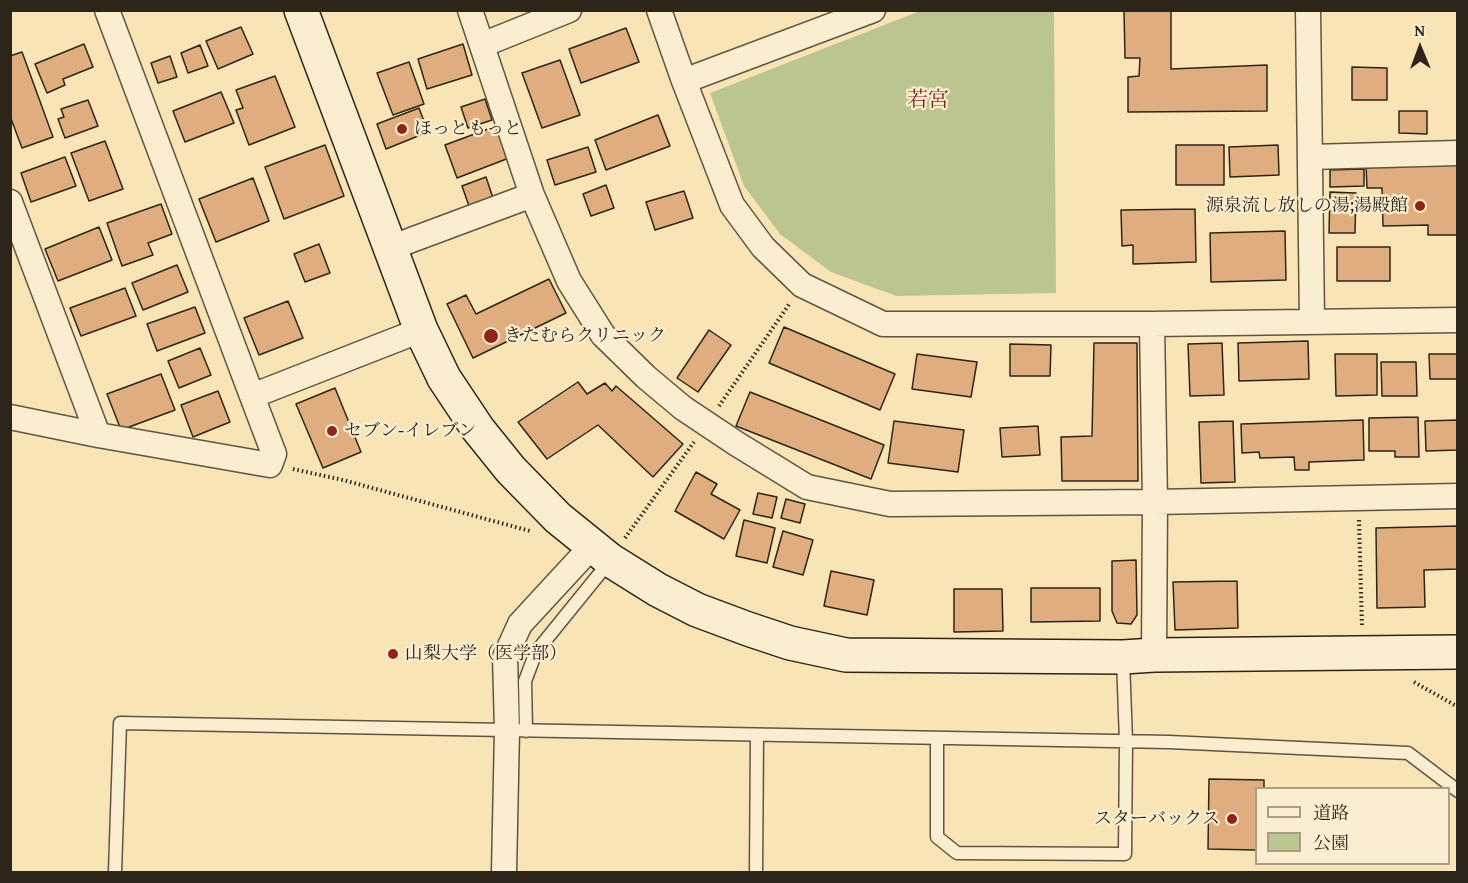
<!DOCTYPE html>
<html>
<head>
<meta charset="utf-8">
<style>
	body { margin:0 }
	#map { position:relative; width:1468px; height:883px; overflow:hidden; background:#f9e4b6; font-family:"Gentium Book Plus","Noto Serif JP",serif }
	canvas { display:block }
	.frame { position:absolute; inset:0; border:12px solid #2e251a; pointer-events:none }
	.legend { position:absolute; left:1255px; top:787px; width:195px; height:78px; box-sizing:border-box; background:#fbedd0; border:2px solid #a99d87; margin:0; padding:8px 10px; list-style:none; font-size:18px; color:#2e251a }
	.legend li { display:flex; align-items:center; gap:12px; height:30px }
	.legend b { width:30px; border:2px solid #a99d87 }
	.north { position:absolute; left:1390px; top:18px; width:60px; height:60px; -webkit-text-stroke:4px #fbedd0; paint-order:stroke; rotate:359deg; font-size:16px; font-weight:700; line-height:24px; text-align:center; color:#2e251a }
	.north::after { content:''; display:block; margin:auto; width:21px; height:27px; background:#2e251a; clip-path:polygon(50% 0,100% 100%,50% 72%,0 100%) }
</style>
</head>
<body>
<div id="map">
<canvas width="1468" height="883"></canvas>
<div class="frame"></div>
<ul class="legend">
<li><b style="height:8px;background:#fbedd0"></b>道路</li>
<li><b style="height:16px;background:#bac590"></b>公園</li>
</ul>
<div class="north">N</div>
</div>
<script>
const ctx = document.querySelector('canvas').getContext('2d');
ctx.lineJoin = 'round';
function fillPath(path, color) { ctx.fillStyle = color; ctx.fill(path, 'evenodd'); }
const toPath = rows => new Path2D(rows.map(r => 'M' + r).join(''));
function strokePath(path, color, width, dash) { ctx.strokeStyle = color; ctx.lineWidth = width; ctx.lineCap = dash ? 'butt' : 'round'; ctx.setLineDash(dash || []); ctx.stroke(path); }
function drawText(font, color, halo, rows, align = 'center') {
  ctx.font = font + ' "Gentium Book Plus","Noto Serif JP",serif'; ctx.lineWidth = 4.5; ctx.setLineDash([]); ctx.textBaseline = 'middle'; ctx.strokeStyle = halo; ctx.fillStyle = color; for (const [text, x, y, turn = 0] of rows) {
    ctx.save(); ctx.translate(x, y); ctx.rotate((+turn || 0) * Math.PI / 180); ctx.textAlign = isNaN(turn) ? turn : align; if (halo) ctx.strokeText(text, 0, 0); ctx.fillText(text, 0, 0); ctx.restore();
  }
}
const green = toPath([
	[920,11,1054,11,1056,293,896,296,831,272,780,234,744,186,710,93]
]);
const building = toPath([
	[1124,10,1171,10,1171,69,1267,65,1267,111,1128,112,1128,77,1139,76,1140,58,1125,58,1124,10],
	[241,27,253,54,218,69,206,41,241,27],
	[626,28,639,62,581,83,569,49,626,28],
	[84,44,93,67,63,79,65,85,47,93,35,64,84,44],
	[463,44,472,75,427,89,418,59,463,44],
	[200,45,208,66,188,73,181,53,200,45],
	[22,52,53,137,22,148,10,116,10,56,22,52],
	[170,56,177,77,158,83,151,63,170,56],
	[560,60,580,115,542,128,522,73,560,60],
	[409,62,424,104,393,115,377,73,409,62],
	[1352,67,1387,68,1387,100,1352,100,1352,67],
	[275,76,295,127,249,145,236,110,243,108,236,90,275,76],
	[221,92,234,123,185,142,173,111,221,92],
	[485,99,492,120,468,128,461,107,485,99],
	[88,100,98,126,65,138,58,119,64,117,61,109,88,100],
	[419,108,428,132,386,149,377,124,419,108],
	[1399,111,1427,111,1427,134,1399,133,1399,111],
	[658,115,670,146,606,170,595,140,658,115],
	[496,126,509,158,457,178,445,145,496,126],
	[105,141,123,189,89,201,71,153,105,141],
	[325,145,344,196,284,219,265,167,325,145],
	[1176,145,1224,145,1224,185,1176,185,1176,145],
	[1278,145,1279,175,1230,177,1229,147,1278,145],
	[588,147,596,172,555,185,547,160,588,147],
	[65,157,76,186,31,202,21,173,65,157],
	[1458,164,1458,235,1428,235,1428,225,1383,226,1382,188,1367,188,1366,165,1458,164],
	[1364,169,1364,186,1330,187,1330,170,1364,169],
	[486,177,493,198,469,206,462,186,486,177],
	[253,178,269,221,216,242,199,199,253,178],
	[606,185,614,208,591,216,583,194,606,185],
	[684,191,693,218,655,230,646,202,684,191],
	[1330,192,1356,193,1355,233,1329,233,1330,192],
	[161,204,172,234,148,243,153,255,122,266,107,223,161,204],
	[1195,209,1196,262,1133,264,1133,245,1122,246,1121,210,1195,209],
	[99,227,112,260,58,281,45,249,99,227],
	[1285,231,1286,280,1211,282,1210,233,1285,231],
	[319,244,330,273,305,282,294,254,319,244],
	[1337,247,1390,247,1390,281,1337,281,1337,247],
	[177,265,188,292,143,310,132,283,177,265],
	[549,279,566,313,473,358,447,304,466,295,476,314,549,279],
	[125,288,136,316,81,336,70,308,125,288],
	[288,301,303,338,259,355,244,318,288,301],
	[195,307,205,333,157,351,147,324,195,307],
	[784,327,895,374,880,410,769,363,784,327],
	[709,330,731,345,698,392,677,378,709,330],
	[1308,341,1309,379,1239,381,1238,343,1308,341],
	[1094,343,1137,343,1138,481,1062,481,1061,437,1092,436,1094,343],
	[1222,343,1224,395,1190,396,1188,344,1222,343],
	[1010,344,1051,345,1050,376,1010,376,1010,344],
	[200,348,211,375,179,388,168,361,200,348],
	[917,354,977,362,971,397,912,389,917,354],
	[1335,354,1377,354,1377,395,1336,396,1335,354],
	[1429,354,1458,354,1458,379,1430,379,1429,354],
	[1381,362,1416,362,1417,396,1382,396,1381,362],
	[161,374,175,410,121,430,107,394,161,374],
	[578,382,587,394,605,383,612,391,616,386,683,444,653,477,598,425,547,459,518,422,578,382],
	[335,388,361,452,323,468,296,404,335,388],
	[218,391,230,422,193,437,181,405,218,391],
	[750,392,884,445,871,479,736,426,750,392],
	[1418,417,1419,457,1395,457,1395,451,1369,451,1369,418,1418,417],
	[1363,420,1364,460,1309,462,1309,470,1295,470,1294,457,1260,458,1259,452,1242,453,1241,424,1363,420],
	[1458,420,1458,450,1426,451,1425,421,1458,420],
	[894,421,964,430,958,472,888,463,894,421],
	[1233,421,1235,482,1201,483,1199,422,1233,421],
	[1038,426,1040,455,1002,457,1000,428,1038,426],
	[696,472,717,484,711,494,740,510,724,539,675,511,696,472],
	[758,493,777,497,772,518,753,514,758,493],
	[786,499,805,504,800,523,781,518,786,499],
	[744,520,775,528,767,563,736,556,744,520],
	[1458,526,1458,569,1424,570,1425,607,1377,608,1376,528,1458,526],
	[783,531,813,540,803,575,773,567,783,531],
	[1136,560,1137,615,1131,624,1117,623,1112,611,1112,561,1136,560],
	[831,571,874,580,867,615,824,606,831,571],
	[1237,581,1238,628,1175,630,1173,582,1237,581],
	[1031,588,1100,588,1100,621,1031,622,1031,588],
	[954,589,1002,589,1003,631,954,632,954,589],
	[1209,779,1264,780,1264,788,1256,788,1256,850,1208,849,1209,779]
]);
const path = toPath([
	[719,406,790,303],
	[293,469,343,480,530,531],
	[1359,520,1362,627],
	[625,538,694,442],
	[1414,682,1458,707]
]);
const lane = toPath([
	[526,731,525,681,536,652,609,562],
	[937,738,937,837,957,853,1125,854,1126,742,1123,659],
	[115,872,120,723,1169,742,1408,753,1458,791],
	[756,872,757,735]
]);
const street = toPath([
	[107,10,252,396,421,330],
	[470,10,532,195,569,281,603,335,646,377,683,408,737,444,807,487,890,504,1155,502,1458,496],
	[659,10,684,81,732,205,763,247,802,285,883,324,1152,324,1458,320],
	[1308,10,1312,321],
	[482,45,569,10],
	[684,81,873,10],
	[1310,157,1458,153],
	[10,202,98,435,270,465,274,454,252,396],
	[390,248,532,195],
	[1152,324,1155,502,1154,655],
	[10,417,98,435],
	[504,872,507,730,505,657,520,624,592,546]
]);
const secondary = toPath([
	[301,10,421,330,444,378,478,429,511,470,558,518,610,560,658,590,697,610,748,629,790,643,846,655,1123,657,1154,655,1458,652]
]);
const markers = [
	[402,129,6,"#8f2418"],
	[1420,206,6,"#8f2418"],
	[491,336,8,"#8f2418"],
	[332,431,6,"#8f2418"],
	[393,654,6,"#8f2418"],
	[1232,819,6,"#8f2418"]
];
const poiNames = [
	["ほっともっと",414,129],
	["源泉流し放しの湯;湯殿館",1408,206,"right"],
	["きたむらクリニック",504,336],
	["セブン-イレブン",344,431],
	["山梨大学（医学部）",405,654],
	["スターバックス",1220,819,"right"]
];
const quarterNames = [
	["若宮",928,101]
];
fillPath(green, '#bac590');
fillPath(building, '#e0ad7f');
strokePath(building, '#2e251a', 1.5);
strokePath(lane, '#615541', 15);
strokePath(street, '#615541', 27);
strokePath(secondary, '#2e251a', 36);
strokePath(path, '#2e251a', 4, [1.5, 3]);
strokePath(lane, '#fbedd0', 12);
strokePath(street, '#fbedd0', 24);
strokePath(secondary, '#fbedd0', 33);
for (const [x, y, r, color] of markers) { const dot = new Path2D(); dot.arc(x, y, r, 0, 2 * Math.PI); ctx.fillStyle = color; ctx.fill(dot); strokePath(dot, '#fbedd0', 2); }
drawText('18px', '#2e251a', '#fbedd0', poiNames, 'left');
drawText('21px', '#7a1f14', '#fbedd0', quarterNames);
</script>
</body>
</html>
